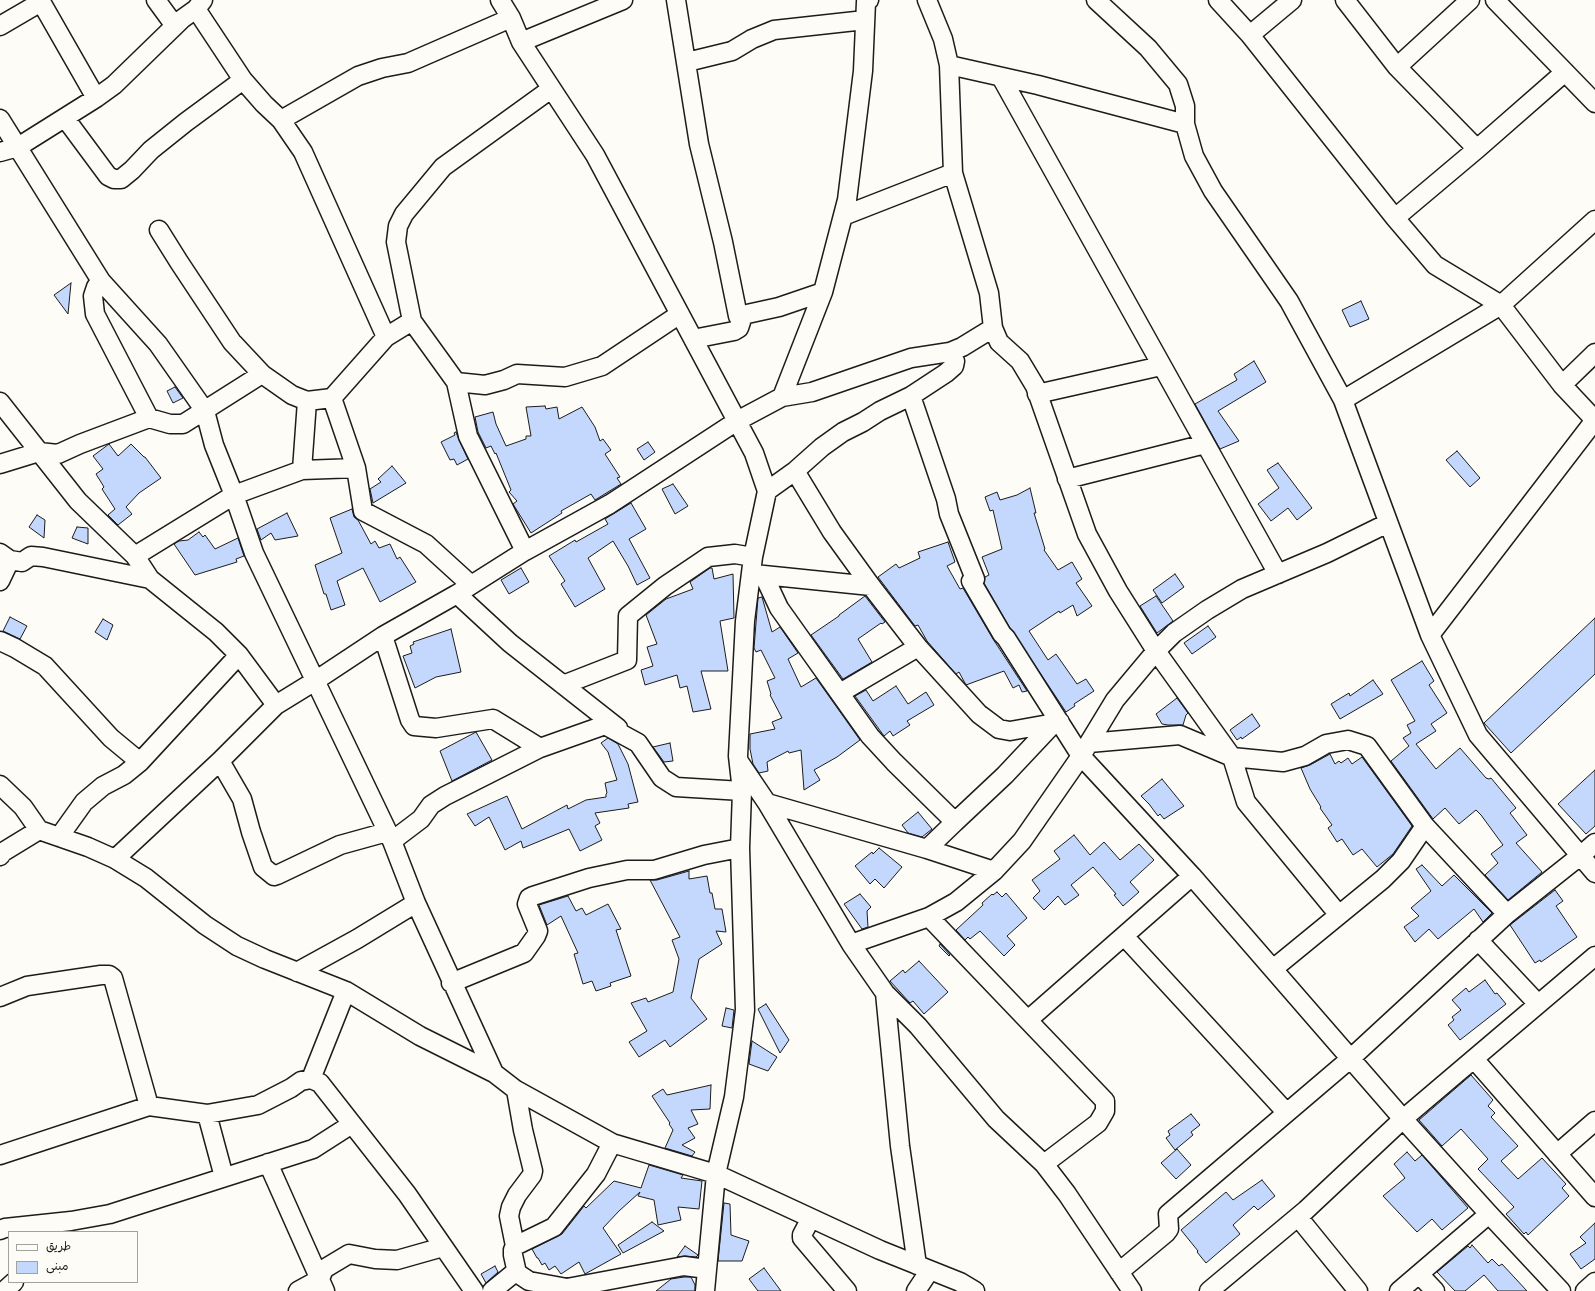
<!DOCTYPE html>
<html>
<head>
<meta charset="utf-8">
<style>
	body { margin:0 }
	#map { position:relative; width:1595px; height:1291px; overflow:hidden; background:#fdfcf7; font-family:Dekko,"Playpen Sans Arabic",sans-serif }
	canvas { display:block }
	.legend { position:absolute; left:8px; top:1231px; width:130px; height:52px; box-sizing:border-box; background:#fdfcf7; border:1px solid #a3a29f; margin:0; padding:5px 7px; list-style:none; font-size:12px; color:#1c1c1c }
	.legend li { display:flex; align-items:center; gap:8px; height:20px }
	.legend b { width:20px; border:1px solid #a3a29f }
</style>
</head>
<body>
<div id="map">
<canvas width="1595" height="1291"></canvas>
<ul class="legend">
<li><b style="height:5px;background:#fdfcf7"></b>طريق</li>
<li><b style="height:11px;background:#c4d8fd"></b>مبنى</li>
</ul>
</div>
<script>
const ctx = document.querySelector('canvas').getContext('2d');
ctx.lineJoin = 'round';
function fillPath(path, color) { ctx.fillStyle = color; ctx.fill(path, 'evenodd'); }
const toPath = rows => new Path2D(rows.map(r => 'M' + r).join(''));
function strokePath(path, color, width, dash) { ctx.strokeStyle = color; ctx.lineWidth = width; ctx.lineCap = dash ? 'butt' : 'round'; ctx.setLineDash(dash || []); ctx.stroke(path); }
const building = toPath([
	[71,283,68,314,54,295,71,283],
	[1361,301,1369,319,1350,327,1342,310,1361,301],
	[1254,361,1266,382,1218,411,1239,441,1220,449,1195,404,1237,380,1234,374,1254,361],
	[175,387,183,398,173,403,167,391,175,387],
	[545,406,546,409,557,407,559,419,582,407,595,427,600,441,603,439,611,450,605,454,620,477,617,478,621,484,595,500,591,494,561,511,562,513,531,533,513,504,517,501,509,492,511,490,496,453,495,454,491,446,486,448,478,432,475,417,493,412,496,424,506,446,526,439,526,436,531,436,526,407,545,406],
	[456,432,459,440,468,459,457,465,454,459,450,460,441,442,455,435,454,433,456,432],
	[648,442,655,452,644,460,637,449,648,442],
	[109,444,118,456,131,444,144,457,145,457,161,478,139,493,126,507,132,514,118,525,108,515,115,509,102,489,104,487,96,474,103,469,93,456,109,444],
	[1457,451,1480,478,1470,487,1446,460,1457,451],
	[1278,463,1312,508,1297,520,1288,508,1271,521,1258,504,1279,488,1267,470,1278,463],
	[392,466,406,483,373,503,370,489,381,482,378,479,392,466],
	[673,484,688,506,675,514,662,489,673,484],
	[1030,488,1036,513,1034,513,1045,549,1044,550,1058,570,1072,562,1082,579,1076,583,1092,606,1077,616,1073,605,1060,613,1059,611,1029,631,1048,660,1056,654,1077,684,1086,679,1094,691,1074,704,1075,706,1066,712,1010,628,984,583,985,577,989,575,982,557,1002,549,993,510,990,511,985,497,997,492,1000,500,1017,495,1030,488],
	[631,503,646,529,629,539,650,578,637,585,628,566,613,541,588,558,605,589,575,607,561,584,565,581,549,556,575,540,576,542,608,524,605,519,631,503],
	[352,509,354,517,358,520,371,544,375,541,379,548,390,544,397,559,400,557,416,582,380,602,363,568,337,581,345,605,331,610,326,594,324,594,315,565,342,553,330,518,352,509],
	[287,513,298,536,275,540,271,533,261,540,257,529,287,513],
	[37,515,45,520,44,538,29,527,37,515],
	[77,527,88,528,88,544,72,538,77,527],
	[199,532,203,537,205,535,215,549,238,538,244,556,236,559,237,562,195,575,174,544,179,541,188,540,199,532],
	[948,542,955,562,947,566,960,589,963,588,993,639,1027,691,1022,692,1019,685,1013,688,1004,671,966,685,959,672,956,674,927,641,918,625,915,626,878,577,896,564,899,568,920,558,918,552,948,542],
	[521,568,529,582,509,594,501,580,521,568],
	[710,568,712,568,714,579,733,574,734,618,720,621,728,671,701,671,711,709,693,712,687,686,680,688,677,675,645,685,641,670,653,666,647,647,657,644,646,615,666,599,693,589,690,582,710,568],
	[1175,574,1184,587,1162,603,1153,590,1175,574],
	[865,596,885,622,882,624,881,623,858,639,872,662,843,679,811,635,839,616,839,615,865,596],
	[1156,596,1173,621,1157,633,1140,606,1156,596],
	[762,597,772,632,780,627,798,653,788,659,801,687,816,678,860,740,837,757,814,770,820,780,804,790,801,750,789,753,788,751,767,762,768,771,759,773,753,764,750,749,750,734,775,729,772,722,782,718,770,695,771,694,767,681,775,678,761,650,756,652,754,648,758,598,762,597],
	[10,617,27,626,20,639,3,631,10,617],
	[1595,618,1595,674,1511,753,1484,723,1595,618],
	[103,619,113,625,107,640,95,632,103,619],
	[1208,626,1216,637,1192,654,1184,643,1208,626],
	[451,629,461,672,436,677,415,688,403,656,412,653,410,646,414,644,413,642,451,629],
	[1422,661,1434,681,1429,685,1447,713,1431,724,1436,731,1416,744,1436,769,1460,748,1486,778,1489,779,1491,778,1516,808,1510,813,1527,835,1516,843,1542,872,1508,900,1485,875,1498,863,1491,854,1503,845,1481,815,1476,810,1459,824,1445,808,1433,819,1391,761,1409,746,1403,738,1411,733,1407,725,1415,721,1391,680,1422,661],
	[1373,680,1383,694,1340,719,1331,704,1349,693,1350,696,1373,680],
	[896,686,908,704,926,692,934,705,907,721,910,725,893,736,890,731,884,736,855,696,866,690,873,701,896,686],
	[1177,698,1188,713,1186,715,1183,725,1168,725,1162,724,1156,714,1177,698],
	[1252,714,1260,726,1242,739,1241,737,1237,740,1230,730,1252,714],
	[476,732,492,760,452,781,440,751,476,732],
	[608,738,618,744,628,764,638,802,628,804,629,808,595,813,600,823,595,826,602,840,580,851,569,829,523,848,521,841,505,850,489,817,475,826,467,814,507,796,522,829,567,805,568,809,586,800,606,797,606,794,607,793,605,783,617,780,608,752,601,743,608,738],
	[670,743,673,761,664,762,653,747,670,743],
	[1330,754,1335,764,1339,761,1341,763,1348,758,1352,764,1362,757,1412,826,1393,854,1377,867,1362,849,1353,855,1342,839,1337,842,1328,828,1332,825,1320,808,1321,807,1310,789,1301,768,1310,765,1330,754],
	[1595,770,1595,826,1586,834,1558,804,1595,770],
	[1162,779,1184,806,1164,819,1160,814,1158,816,1149,804,1141,796,1162,779],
	[918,812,932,829,922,837,908,833,902,825,918,812],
	[1074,835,1090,855,1104,842,1120,860,1139,844,1154,860,1130,882,1139,892,1123,906,1114,895,1116,894,1093,867,1071,885,1079,895,1065,905,1058,896,1044,910,1033,898,1040,891,1032,880,1060,859,1054,851,1074,835],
	[879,848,902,867,884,888,875,879,870,884,855,866,872,852,873,854,879,848],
	[1422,865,1442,886,1454,875,1492,913,1483,922,1474,909,1438,939,1429,929,1415,942,1404,927,1419,916,1411,908,1431,891,1416,869,1422,865],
	[689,871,689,879,707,876,710,893,712,893,715,909,722,909,726,932,716,931,722,944,699,959,691,998,707,1019,670,1047,665,1040,639,1057,629,1042,647,1031,631,1003,646,998,648,1002,673,992,679,959,672,940,680,937,650,880,657,880,689,871],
	[1555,890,1563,901,1556,906,1577,937,1541,962,1540,960,1535,963,1510,925,1555,890],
	[997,892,1002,897,1006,893,1027,918,1007,936,1015,945,1004,956,980,931,970,939,968,937,965,940,956,930,983,905,982,903,992,894,993,895,997,892],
	[860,894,871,907,867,911,868,927,862,929,844,904,860,894],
	[568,896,576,911,582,908,586,915,608,904,621,929,616,930,631,976,610,983,611,986,596,991,592,981,583,984,574,954,578,953,561,916,547,925,539,905,568,896],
	[940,944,950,955,949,956,939,946,940,944],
	[919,961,948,992,924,1014,913,1001,910,1003,890,981,903,970,905,973,919,961],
	[1485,980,1495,994,1497,993,1506,1004,1460,1040,1448,1025,1454,1020,1452,1017,1461,1010,1452,1000,1466,988,1469,992,1485,980],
	[766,1004,789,1040,780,1053,758,1009,766,1004],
	[726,1008,734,1010,732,1028,722,1026,726,1008],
	[752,1041,777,1057,768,1071,749,1064,752,1041],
	[1471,1075,1493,1100,1488,1106,1495,1113,1491,1117,1518,1146,1501,1161,1518,1179,1542,1158,1566,1184,1562,1188,1569,1196,1528,1235,1526,1232,1524,1234,1506,1214,1514,1207,1478,1169,1488,1159,1461,1129,1442,1146,1419,1120,1471,1075],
	[711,1085,710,1109,691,1110,698,1124,688,1128,695,1138,682,1145,695,1152,692,1156,665,1148,673,1130,669,1124,670,1123,652,1096,663,1089,667,1095,711,1085],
	[1191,1114,1200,1125,1191,1132,1193,1135,1175,1150,1166,1138,1170,1135,1168,1131,1191,1114],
	[1177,1149,1191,1165,1176,1179,1161,1163,1177,1149],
	[1407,1152,1415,1161,1422,1155,1468,1208,1442,1230,1432,1219,1417,1232,1383,1196,1405,1178,1394,1164,1407,1152],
	[649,1165,683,1175,681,1178,702,1181,699,1209,678,1207,681,1220,658,1225,654,1200,638,1196,640,1192,619,1211,603,1228,621,1254,585,1274,579,1262,561,1274,555,1266,549,1270,545,1263,542,1265,538,1258,537,1258,532,1249,562,1234,584,1206,586,1208,614,1181,641,1188,649,1165],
	[1262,1180,1275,1196,1258,1210,1254,1206,1233,1225,1240,1234,1206,1263,1197,1252,1198,1251,1181,1230,1226,1192,1233,1200,1262,1180],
	[724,1203,730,1204,731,1235,749,1241,742,1261,718,1261,724,1203],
	[652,1222,664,1231,623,1253,618,1245,652,1222],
	[1595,1223,1595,1259,1581,1269,1570,1254,1586,1243,1580,1237,1595,1223],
	[1472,1245,1488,1263,1492,1259,1499,1266,1502,1264,1527,1291,1498,1291,1484,1275,1465,1291,1455,1291,1437,1272,1468,1246,1470,1248,1472,1245],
	[685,1246,698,1255,696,1257,685,1256,677,1257,685,1246],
	[495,1266,498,1272,486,1283,481,1274,495,1266],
	[764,1268,781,1291,758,1291,749,1279,764,1268],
	[684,1277,691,1277,695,1285,695,1291,656,1291,671,1279,684,1277]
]);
const street = toPath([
	[40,0,96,98],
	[156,0,175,26],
	[500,0,511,18,521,42,595,155,754,453,767,491,753,557,745,621,738,756,742,791,740,848,745,1010,734,1097,716,1174,705,1291],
	[676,0,699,144,723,242,738,316,741,322,739,328,734,331,693,339],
	[927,0,943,39,949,65,953,173,989,293,993,328,999,342,1020,361,1035,386,1087,534,1118,591,1156,651,1232,757,1246,802,1339,915],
	[1096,0,1148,48,1178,84,1185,106,1185,124,1194,156,1213,191,1289,301,1343,400,1430,635,1478,735,1595,873],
	[1218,0,1250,35,1395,218,1435,265,1501,305,1562,385,1595,420],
	[1345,0,1397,67,1477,149],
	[1495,0,1595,103],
	[196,9,243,80,264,104,281,120,303,152,386,337],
	[0,26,41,2],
	[1250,35,1292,0],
	[521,42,623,0],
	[687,62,732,51,752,39,774,30,865,20],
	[949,65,1038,85,1185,124],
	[1397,67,1470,0],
	[1001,77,1278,574],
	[65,118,108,176,114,179,121,179,132,170,151,150,186,122,243,80],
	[0,119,101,281,158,344,205,411,214,445,234,495,254,553,392,841,416,903,494,1073],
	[281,120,358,76,382,68,408,63,511,18],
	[0,152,18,147,96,98,114,85,182,19,196,9,203,0],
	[843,216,953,173],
	[1395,218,1477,149,1565,72],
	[159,230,179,262,232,342,262,374,292,395,307,401,332,398,386,337,412,321,396,242,398,226,404,214,443,167,551,89],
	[101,281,96,287,93,296,95,314,149,418],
	[738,316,779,307,823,292],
	[412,321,456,382,468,436,525,551],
	[456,382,485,385,504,380,517,374,565,377,602,366,680,314],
	[1562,385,1595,353],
	[1037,394,1161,366],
	[911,396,946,499,949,514,975,579,971,581,1002,634,1006,638,1081,756,1192,876,1403,1119,1489,1214,1561,1291],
	[782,397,812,392,911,358,950,352,962,347,993,328],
	[332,398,356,468,363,511,426,544,471,585],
	[1343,400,1501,305,1595,220],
	[0,402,78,501,135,556,150,579,216,632,239,655,276,705],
	[0,464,39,452,58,454,80,444,149,418,170,424,183,424,262,374],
	[302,470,307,401],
	[795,471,832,532,871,586,918,647,979,714,999,729,1010,731,1060,722],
	[1067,479,1205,444],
	[767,491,795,471,822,447,843,432,863,422,880,411,911,396,946,373,954,366,955,361,950,352],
	[0,553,10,560,22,562,31,556,43,557,150,579],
	[135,556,234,495,302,470,356,468],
	[754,574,871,586],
	[764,576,779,608,870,736,894,762,955,822,927,849],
	[0,581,10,560],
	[457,594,510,643,618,728],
	[1430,635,1595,420],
	[383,636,410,720,414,726,436,728,493,719,540,748],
	[0,641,15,648,45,666,111,738,140,762],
	[563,685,627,660,628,616,665,586,708,557,735,554,753,557],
	[840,693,918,647],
	[1089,743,1180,735,1232,757,1283,762,1305,756,1326,744,1348,740,1367,746,1425,826,1507,914],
	[220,761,242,799,251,832,263,867,274,876,277,875,340,845,387,832],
	[740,763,767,803,851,944,885,993,918,1026,996,1119,1044,1164,1067,1194,1132,1291],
	[0,785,23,807,39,830,88,847,115,859,146,878,205,925,237,946,265,959,346,991,420,1036,494,1073,516,1090,612,1143,716,1174,880,1250,960,1282,975,1291],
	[767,803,927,849,994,871],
	[955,822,1005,775,1053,724],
	[59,837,84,802,103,786,124,775,140,762,239,655],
	[392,841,421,819,431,805,445,796,540,748,605,725,638,743,662,778,676,787,742,791],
	[0,856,3,852,39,830],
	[115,859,220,761,276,705,315,681,383,636,457,594,525,551,610,504,737,421,782,397,823,292,847,200,863,71,866,2,869,0],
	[929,917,1105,1101,1105,1111,1098,1123,1044,1164],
	[1124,936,1286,1112],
	[1478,940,1538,1004],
	[851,944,929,917,956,902,994,871,1022,841,1081,756,1115,700,1156,651,1174,633,1207,610,1242,589,1327,553,1388,523],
	[1273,969,1383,879,1401,861,1425,826],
	[297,972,357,939,416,903],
	[451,983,524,953,536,936,538,931,527,904,529,898,533,896,589,878,627,870,654,870,704,855,740,848],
	[885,993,900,1146,917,1265],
	[0,997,27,986,101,975,109,975,113,978,149,1106],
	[1028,1020,1192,876],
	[1474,1059,1595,1197],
	[311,1079,346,991],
	[207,1114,224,1177],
	[1557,1154,1595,1121],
	[0,1155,149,1106,207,1114,258,1105,291,1088,301,1081,311,1079,320,1083,407,1194,474,1291],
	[268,1163,325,1291],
	[1298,1217,1358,1291],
	[811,1218,802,1235,802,1238,847,1291],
	[0,1230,5,1228,71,1221,110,1214,313,1149,352,1124],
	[515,1246,509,1216,511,1207,517,1195,532,1175,533,1171,523,1130,516,1090],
	[1119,1272,1166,1233,1169,1229,1168,1214,1350,1059,1507,914,1580,856,1595,843],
	[517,1273,513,1255,513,1250,515,1246,554,1227,596,1174,612,1143],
	[1419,1274,1435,1291],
	[4,1291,14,1282],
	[298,1291,320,1279,324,1269,349,1254,375,1259,397,1260,443,1247],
	[492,1291,514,1273,517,1273,529,1281,567,1288,684,1266,707,1269],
	[916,1291,930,1270],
	[1209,1291,1306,1210,1403,1119,1595,956],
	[1399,1291,1489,1214],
	[1585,1291,1595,1282]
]);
fillPath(building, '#c4d8fd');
strokePath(building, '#1c1c1c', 1);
strokePath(street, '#1c1c1c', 21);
strokePath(street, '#fdfcf7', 18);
</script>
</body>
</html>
